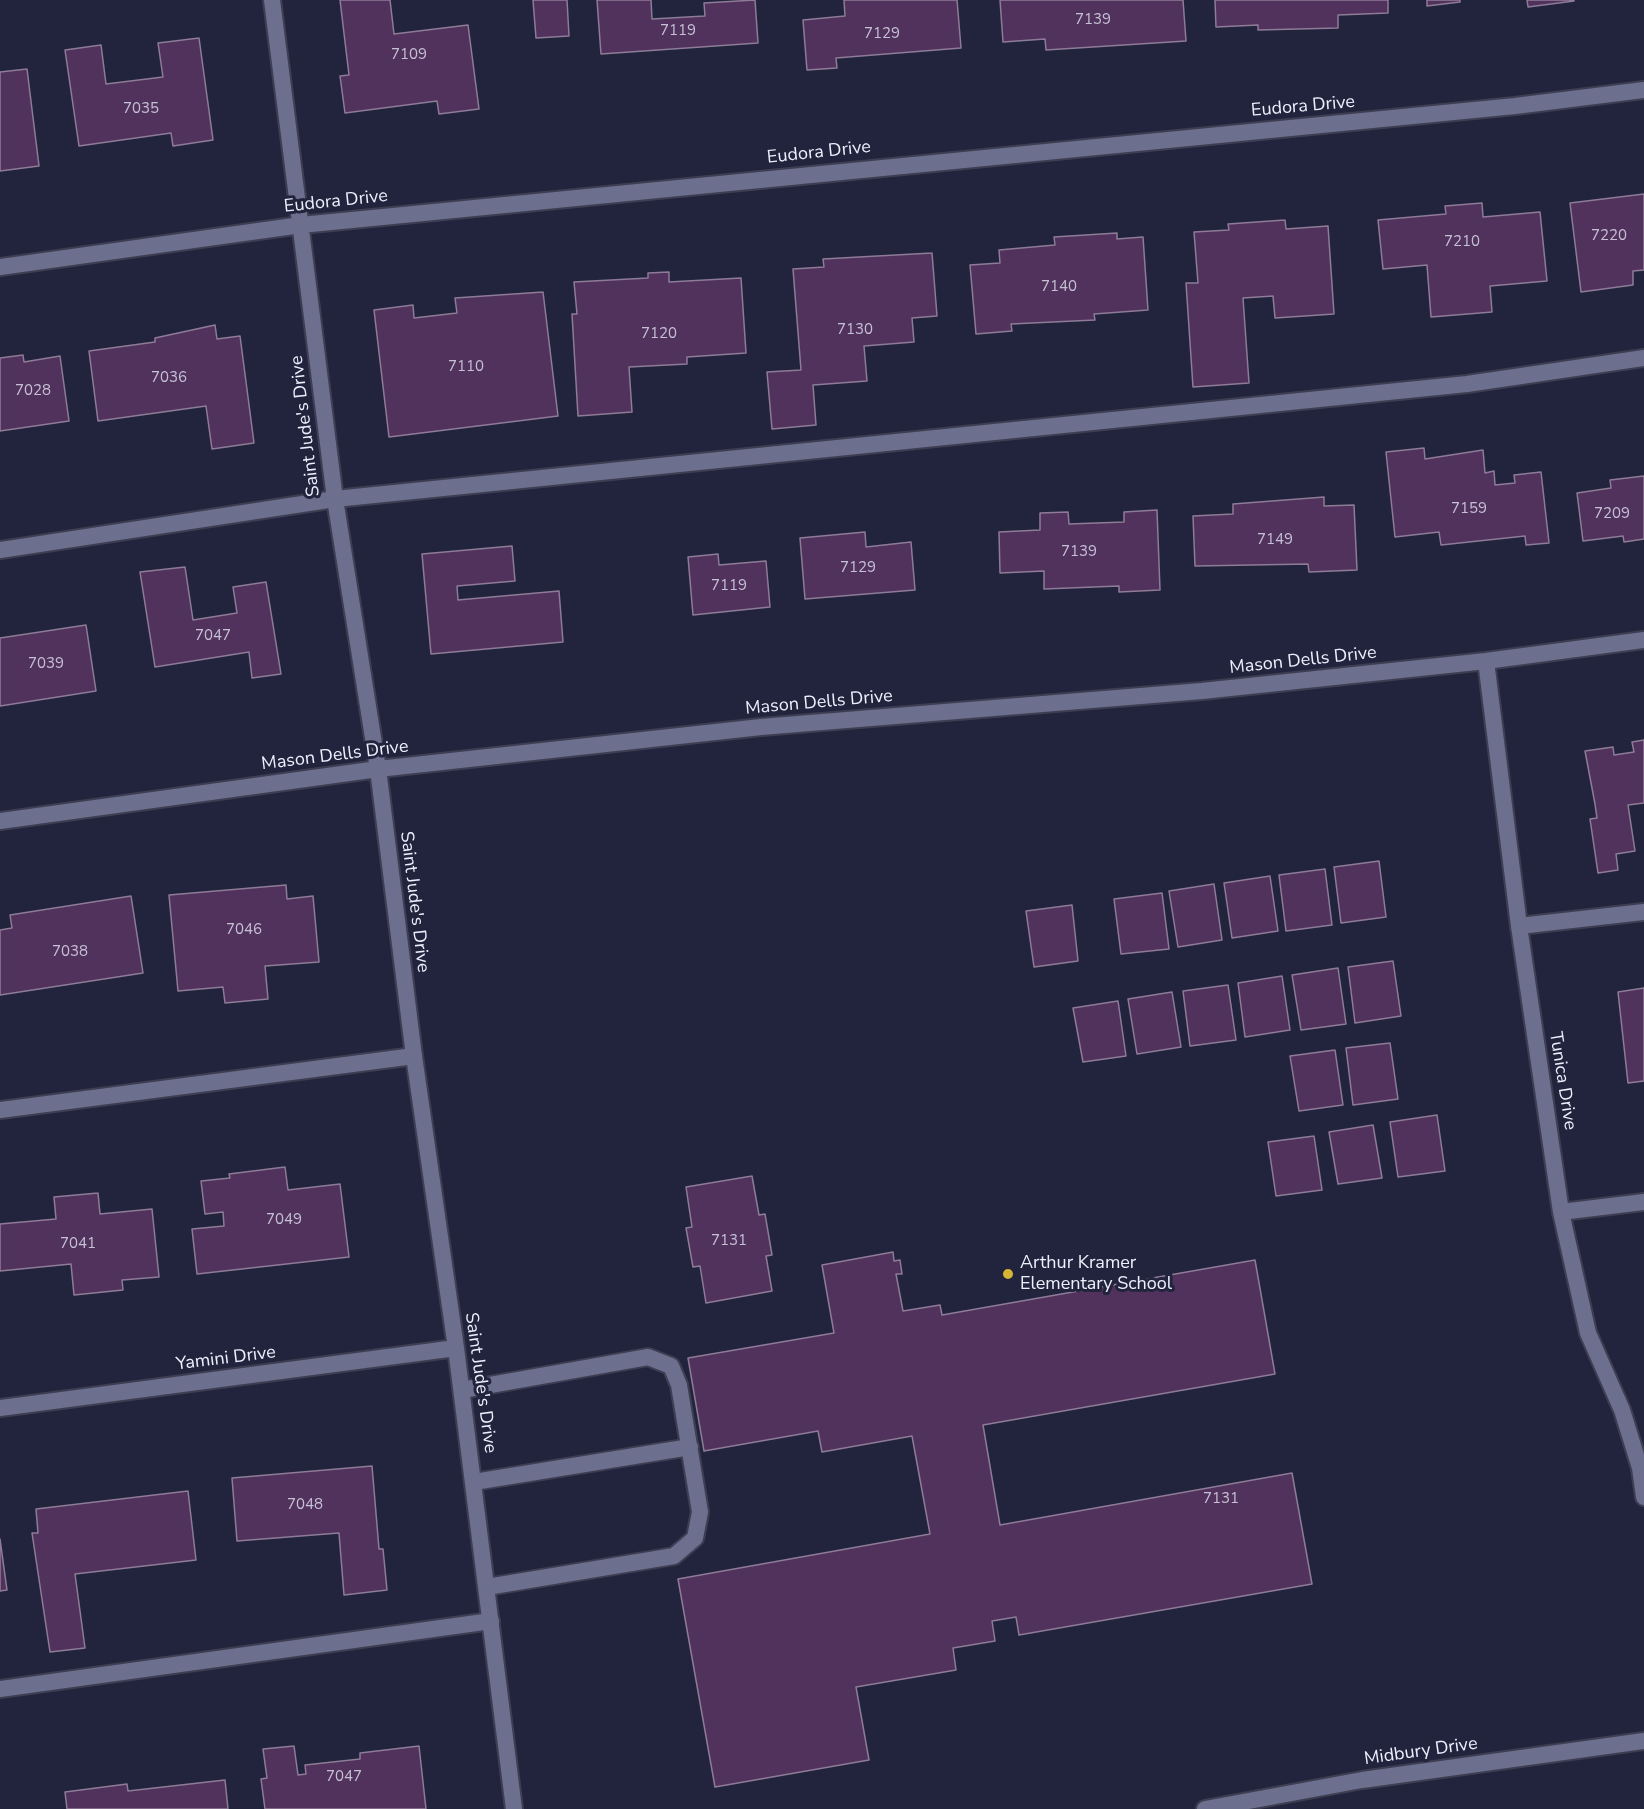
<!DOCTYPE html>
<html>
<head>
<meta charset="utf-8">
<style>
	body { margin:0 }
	canvas { display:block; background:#22243d }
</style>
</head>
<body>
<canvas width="1644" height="1809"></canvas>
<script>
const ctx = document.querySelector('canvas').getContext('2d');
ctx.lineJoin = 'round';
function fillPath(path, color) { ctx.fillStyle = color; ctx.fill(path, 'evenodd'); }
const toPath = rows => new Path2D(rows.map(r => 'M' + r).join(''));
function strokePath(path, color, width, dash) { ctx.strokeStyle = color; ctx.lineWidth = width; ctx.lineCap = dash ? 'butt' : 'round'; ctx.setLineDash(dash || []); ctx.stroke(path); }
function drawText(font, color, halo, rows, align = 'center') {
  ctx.font = font + ' "Nunito Sans",sans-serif'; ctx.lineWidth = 6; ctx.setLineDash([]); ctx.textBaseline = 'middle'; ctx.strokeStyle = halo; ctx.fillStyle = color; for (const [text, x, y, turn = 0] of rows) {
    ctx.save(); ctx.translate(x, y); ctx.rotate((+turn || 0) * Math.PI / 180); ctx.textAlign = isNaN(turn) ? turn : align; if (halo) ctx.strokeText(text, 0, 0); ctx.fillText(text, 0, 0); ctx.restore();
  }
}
const building = toPath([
	[340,0,390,0,394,34,468,25,479,109,439,114,437,101,345,113,340,76,349,75,340,0],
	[533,0,567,0,569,36,536,38,533,0],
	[597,0,651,0,652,19,705,16,704,3,755,0,758,43,601,54,597,0],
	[844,0,957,0,961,48,836,58,837,68,807,70,803,20,845,16,844,0],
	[1000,0,1183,0,1186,41,1046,50,1045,39,1003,42,1000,0],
	[1215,0,1388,0,1388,13,1338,15,1338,28,1258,30,1258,25,1216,27,1215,0],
	[1427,0,1460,0,1460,2,1427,6,1427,0],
	[1527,0,1574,0,1574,1,1528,7,1527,0],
	[199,38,213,140,173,146,171,133,79,146,65,50,101,45,106,84,163,77,158,43,199,38],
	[27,69,39,166,0,171,0,72,27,69],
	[1644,194,1644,270,1633,271,1633,285,1581,292,1570,203,1644,194],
	[1482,203,1483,217,1540,212,1547,281,1490,286,1492,312,1431,317,1427,265,1383,269,1378,220,1446,214,1445,206,1482,203],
	[1285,220,1286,229,1328,226,1334,314,1275,318,1273,296,1243,298,1249,383,1193,387,1186,283,1198,283,1194,232,1229,230,1228,224,1285,220],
	[1117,233,1117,239,1143,237,1148,310,1094,314,1095,320,1011,324,1012,331,976,334,970,265,1000,263,999,250,1055,245,1054,237,1117,233],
	[932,253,937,316,912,318,914,342,864,346,867,381,813,385,816,425,772,429,767,372,801,370,793,269,824,267,823,259,932,253],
	[669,272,669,282,741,278,746,353,687,357,687,364,629,367,632,412,578,416,572,314,577,314,574,282,648,278,648,273,669,272],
	[543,292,558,416,389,437,374,310,413,305,414,318,457,313,455,298,543,292],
	[215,325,217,339,240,336,254,443,212,449,206,406,98,421,89,351,155,342,155,338,215,325],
	[23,355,24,362,60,356,69,421,0,431,0,358,23,355],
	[1424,448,1425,459,1483,450,1485,473,1494,471,1495,485,1515,483,1514,475,1541,472,1549,543,1526,545,1525,536,1441,545,1439,532,1395,537,1386,452,1424,448],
	[1644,476,1644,539,1624,542,1623,536,1583,541,1577,493,1611,488,1610,480,1644,476],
	[1324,497,1324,506,1354,505,1357,570,1309,572,1308,564,1195,566,1193,516,1233,514,1233,504,1324,497],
	[1157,510,1160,590,1119,592,1119,586,1044,589,1044,571,1000,573,999,532,1040,530,1040,513,1068,512,1069,524,1124,522,1124,512,1157,510],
	[865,532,866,547,911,542,915,590,805,599,800,538,865,532],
	[512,546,515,581,457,586,458,600,559,591,563,642,431,654,422,554,512,546],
	[718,554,719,565,766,561,770,607,693,615,688,557,718,554],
	[185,567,193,620,237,613,233,587,266,582,281,674,252,678,249,652,155,667,140,572,185,567],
	[86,625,96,691,0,706,0,638,86,625],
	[1644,740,1644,803,1628,805,1635,851,1616,854,1618,870,1598,873,1590,819,1597,818,1595,804,1585,751,1613,747,1614,755,1634,752,1632,742,1644,740],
	[1379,861,1386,917,1341,923,1334,867,1379,861],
	[1325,869,1332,925,1286,931,1279,875,1325,869],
	[1270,876,1278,931,1232,938,1224,883,1270,876],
	[1214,884,1222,940,1178,947,1169,891,1214,884],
	[286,885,287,899,313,896,319,962,265,966,268,999,225,1003,223,987,178,991,169,895,286,885],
	[1162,893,1169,949,1121,954,1114,899,1162,893],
	[131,896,143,973,0,995,0,930,12,928,10,915,131,896],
	[1072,905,1078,961,1034,967,1026,911,1072,905],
	[1393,961,1401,1016,1355,1023,1348,967,1393,961],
	[1338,968,1346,1024,1301,1030,1292,975,1338,968],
	[1282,976,1290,1030,1245,1037,1238,983,1282,976],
	[1228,985,1236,1040,1190,1046,1183,991,1228,985],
	[1644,988,1644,1081,1628,1083,1618,992,1644,988],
	[1172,992,1181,1047,1137,1054,1128,999,1172,992],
	[1118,1001,1126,1056,1083,1062,1073,1008,1118,1001],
	[1390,1043,1398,1099,1353,1105,1346,1048,1390,1043],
	[1335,1050,1343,1105,1299,1111,1290,1056,1335,1050],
	[1437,1115,1445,1171,1398,1177,1390,1122,1437,1115],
	[1373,1125,1382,1178,1338,1184,1329,1132,1373,1125],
	[1314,1136,1322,1190,1276,1196,1268,1142,1314,1136],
	[285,1167,288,1190,340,1184,349,1257,197,1274,192,1229,224,1226,223,1212,205,1214,201,1181,230,1178,229,1174,285,1167],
	[752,1176,759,1215,765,1214,772,1255,766,1256,772,1291,706,1303,700,1266,693,1267,686,1228,692,1227,686,1187,752,1176],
	[98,1193,100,1214,152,1209,159,1277,122,1280,123,1290,74,1295,71,1264,0,1271,0,1224,56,1219,54,1197,98,1193],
	[893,1252,894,1261,900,1260,902,1274,896,1274,903,1311,940,1305,942,1315,1255,1260,1275,1374,983,1425,1000,1525,1292,1473,1312,1584,1019,1635,1016,1617,992,1621,995,1641,953,1648,956,1670,856,1687,869,1760,715,1787,678,1579,930,1534,912,1436,822,1452,818,1431,704,1451,688,1358,834,1333,822,1265,893,1252],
	[372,1466,379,1549,383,1549,387,1590,344,1595,339,1533,237,1541,232,1478,372,1466],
	[188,1491,196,1560,75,1574,85,1648,50,1652,32,1533,38,1533,36,1509,188,1491],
	[0,1539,7,1590,0,1591,0,1539],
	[294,1746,298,1775,306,1774,305,1765,360,1759,360,1753,419,1746,426,1809,265,1809,261,1779,267,1778,263,1749,294,1746],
	[225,1780,228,1809,67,1809,65,1792,127,1784,128,1791,225,1780]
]);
const service = toPath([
	[0,550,335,499,1467,384,1644,358],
	[1519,926,1644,912],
	[0,1110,414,1056],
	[462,1390,648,1357,671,1366,679,1385,700,1512,695,1538,674,1556,487,1587],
	[474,1482,690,1447],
	[0,1689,491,1621]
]);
const minor = toPath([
	[272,0,335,499,378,769,414,1056,456,1348,514,1809],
	[0,267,301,225,1515,106,1644,90],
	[1486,661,1519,926,1561,1212,1588,1333,1622,1410,1640,1468,1644,1497],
	[0,821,378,769,761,727,1202,691,1486,661,1644,640],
	[1561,1212,1644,1202],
	[0,1408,456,1348]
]);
const tertiary = toPath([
	[1205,1809,1362,1780,1644,1741]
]);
const markers = [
	[1008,1274,6,"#d6b534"]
];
const numberNames = [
	["7139",1093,20],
	["7119",678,31],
	["7129",882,34],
	["7109",409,55],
	["7035",141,109],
	["7220",1609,236],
	["7210",1462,242],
	["7140",1059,287],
	["7130",855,330],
	["7120",659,334],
	["7110",466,367],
	["7036",169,378],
	["7028",33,391],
	["7159",1469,509],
	["7209",1612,514],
	["7149",1275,540],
	["7139",1079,552],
	["7129",858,568],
	["7119",729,586],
	["7047",213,636],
	["7039",46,664],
	["7046",244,930],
	["7038",70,952],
	["7049",284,1220],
	["7131",729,1241],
	["7041",78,1244],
	["7131",1221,1499],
	["7048",305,1505],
	["7047",344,1777]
];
const streetNames = [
	["Eudora Drive",1303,107,-5],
	["Eudora Drive",819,153,-6],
	["Eudora Drive",336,202,-6],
	["Saint Jude's Drive",306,426,-97],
	["Mason Dells Drive",1303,661,-6],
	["Mason Dells Drive",819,703,-5],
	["Mason Dells Drive",335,756,-7],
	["Saint Jude's Drive",414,902,83],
	["Tunica Drive",1562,1081,81],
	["Yamini Drive",226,1359,-7],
	["Saint Jude's Drive",480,1383,82],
	["Midbury Drive",1421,1752,-8]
];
const poiNames = [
	["Arthur Kramer",1020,1264],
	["Elementary School",1020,1285]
];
fillPath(building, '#50325c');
strokePath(building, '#8e7b97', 1.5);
strokePath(service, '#3e3e53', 20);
strokePath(minor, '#3e3e53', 20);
strokePath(tertiary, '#3e3e53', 20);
strokePath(service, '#6c6f8d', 16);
strokePath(minor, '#6c6f8d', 16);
strokePath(tertiary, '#6c6f8d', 16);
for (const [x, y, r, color] of markers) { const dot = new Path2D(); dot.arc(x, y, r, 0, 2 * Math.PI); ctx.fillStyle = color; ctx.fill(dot); strokePath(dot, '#22243d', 2); }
drawText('15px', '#c6c0d5', null, numberNames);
drawText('18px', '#edeffd', '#22243d', streetNames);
drawText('18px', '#edeffd', '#22243d', poiNames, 'left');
</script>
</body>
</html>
